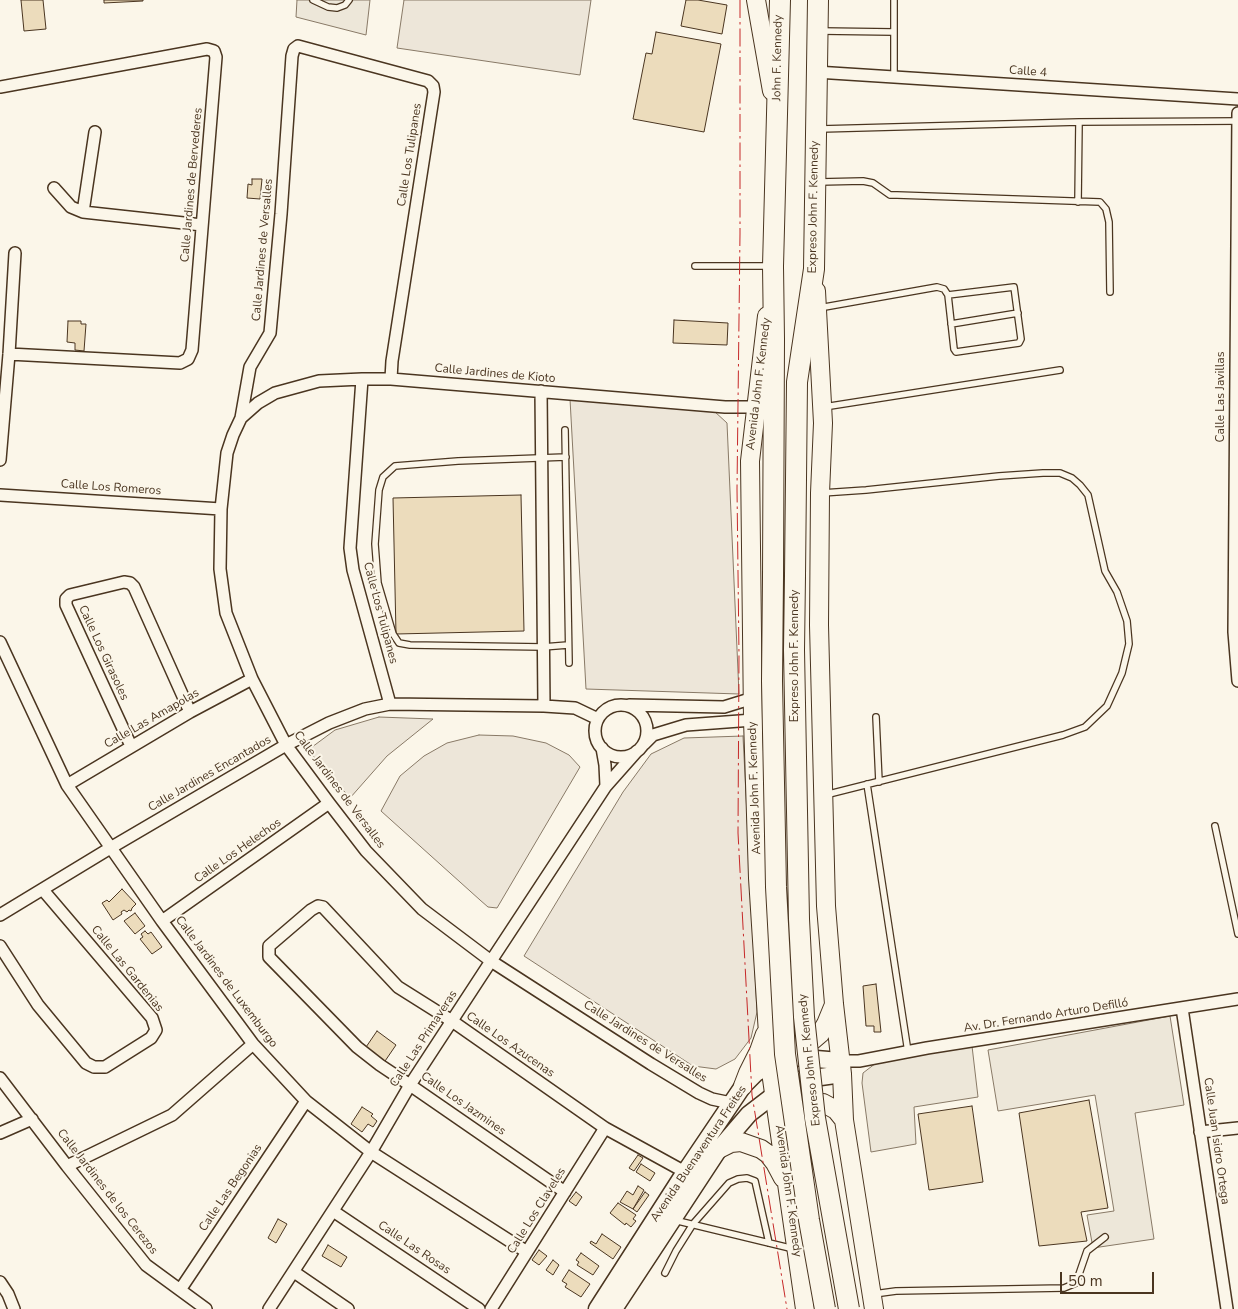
<!DOCTYPE html>
<html>
<head>
<meta charset="utf-8">
<style>
	body { margin:0 }
	#map { position:relative; width:1238px; height:1309px; overflow:hidden; background:#fbf6e9; font-family:"Nunito Sans",sans-serif }
	canvas { display:block }
	.scale { position:absolute; left:1060px; top:1272px; width:94px; height:22px; box-sizing:border-box; border:2px solid #4a3520; border-top:0; padding-left:6px; font-size:15px; line-height:18px; white-space:nowrap; color:#4a3520; -webkit-text-stroke:4px #fbf6e9; paint-order:stroke }
</style>
</head>
<body>
<div id="map">
<canvas width="1238" height="1309"></canvas>
<div class="scale">50 m</div>
</div>
<script>
const ctx = document.querySelector('canvas').getContext('2d');
ctx.lineJoin = 'round';
function fillPath(path, color) { ctx.fillStyle = color; ctx.fill(path, 'evenodd'); }
const toPath = rows => new Path2D(rows.map(r => 'M' + r).join(''));
function strokePath(path, color, width, dash) { ctx.strokeStyle = color; ctx.lineWidth = width; ctx.lineCap = dash ? 'butt' : 'round'; ctx.setLineDash(dash || []); ctx.stroke(path); }
function drawText(font, color, halo, rows, align = 'center') {
  ctx.font = font + ' "Nunito Sans",sans-serif'; ctx.lineWidth = 4; ctx.setLineDash([]); ctx.textBaseline = 'middle'; ctx.strokeStyle = halo; ctx.fillStyle = color; for (const [text, x, y, turn = 0] of rows) {
    ctx.save(); ctx.translate(x, y); ctx.rotate((+turn || 0) * Math.PI / 180); ctx.textAlign = isNaN(turn) ? turn : align; if (halo) ctx.strokeText(text, 0, 0); ctx.fillText(text, 0, 0); ctx.restore();
  }
}
const green = toPath([
	[404,0,591,0,580,75,397,48,404,0],
	[570,399,714,411,727,423,739,694,586,689,570,399],
	[379,717,433,719,387,756,350,798,308,750,335,730,379,717],
	[479,735,513,736,546,743,569,755,580,767,497,908,488,907,480,900,381,811,400,776,424,756,447,743,479,735],
	[743,736,757,1012,751,1038,735,1059,716,1069,693,1066,524,956,623,792,651,754,684,738,743,736]
]);
const parking = toPath([
	[297,0,370,0,366,35,296,17,297,0],
	[1170,1016,1184,1105,1135,1113,1154,1239,1093,1248,1087,1215,1114,1211,1095,1095,998,1111,988,1050,1170,1016],
	[972,1046,978,1097,914,1107,916,1144,871,1152,862,1083,863,1073,876,1063,972,1046]
]);
const building = toPath([
	[21,0,43,0,46,29,24,31,21,0],
	[104,0,143,0,143,1,104,3,104,0],
	[686,0,698,0,727,5,722,34,681,26,686,0],
	[656,32,721,44,704,132,633,119,646,53,652,54,656,32],
	[252,179,262,179,260,199,247,198,248,184,252,185,252,179],
	[674,320,728,323,727,345,673,343,674,320],
	[68,321,81,321,81,324,86,324,84,351,75,350,75,343,67,342,68,321],
	[521,495,524,631,396,634,393,498,521,495],
	[122,889,136,904,132,908,131,911,129,910,127,912,124,910,121,912,122,914,113,920,102,903,107,900,109,902,122,889],
	[135,913,145,926,135,934,124,921,135,913],
	[145,931,148,934,151,932,162,947,152,954,140,939,143,937,141,934,145,931],
	[876,984,881,1032,874,1032,874,1026,866,1026,863,986,876,984],
	[377,1031,396,1045,383,1064,364,1050,377,1031],
	[1089,1100,1108,1208,1081,1212,1087,1241,1039,1246,1019,1113,1089,1100],
	[972,1106,983,1182,929,1190,918,1114,972,1106],
	[362,1107,373,1114,371,1116,377,1121,373,1127,368,1124,362,1132,351,1124,362,1107],
	[638,1155,643,1158,634,1171,629,1168,638,1155],
	[641,1164,655,1173,650,1181,636,1172,641,1164],
	[638,1186,644,1190,633,1209,620,1202,627,1191,633,1195,638,1186],
	[576,1192,582,1197,576,1206,569,1201,576,1192],
	[645,1192,649,1195,637,1212,633,1209,645,1192],
	[618,1203,636,1215,633,1219,636,1221,631,1227,626,1223,625,1225,610,1213,618,1203],
	[278,1219,287,1224,276,1243,268,1238,278,1219],
	[602,1234,621,1247,613,1259,590,1243,591,1241,596,1244,602,1234],
	[328,1245,347,1257,341,1267,322,1256,328,1245],
	[539,1250,547,1256,539,1265,532,1260,539,1250],
	[581,1253,599,1266,593,1275,577,1265,579,1262,576,1260,581,1253],
	[553,1260,559,1265,553,1275,546,1270,553,1260],
	[569,1270,590,1284,581,1297,565,1287,567,1284,562,1281,569,1270]
]);
const lane = toPath([
	[313,0,328,7,337,8,345,5,349,0],
	[821,31,893,32],
	[894,77,894,0],
	[820,129,1079,122,1238,121],
	[819,182,863,181,873,183,890,195,897,195,1100,202,1106,209,1109,222,1110,292],
	[1078,202,1079,122],
	[695,266,771,266],
	[819,308,937,287,944,289,948,295,954,349,956,352,1019,343,1021,339,1014,287,948,295],
	[951,324,1018,313],
	[824,407,1060,370],
	[565,430,569,663],
	[566,457,458,461,395,466,383,477,379,490,375,544,378,583,393,634,399,643,410,645,543,647,568,645],
	[822,493,866,490,999,476,1043,473,1060,473,1072,478,1080,485,1088,495,1105,571,1117,592,1127,621,1129,644,1122,673,1107,706,1085,727,1063,735,825,795],
	[876,717,879,782],
	[867,784,908,1052],
	[1215,826,1238,934],
	[674,1220,794,1249],
	[665,1273,676,1251,693,1224,729,1183,738,1179,747,1178,755,1181,769,1243],
	[874,1294,896,1291,1064,1288,1076,1283,1087,1251,1105,1237]
]);
const street = toPath([
	[816,72,1238,99],
	[0,87,207,49,214,51,216,57,192,350,188,359,180,363,9,354],
	[1238,113,1234,632,1238,681],
	[54,188,71,207,83,212,202,225],
	[83,212,95,132],
	[362,379,350,548,353,570,390,704],
	[391,379,392,361,434,92,433,86,428,81,298,46,294,49,292,56,281,214,270,333,250,367,241,418,233,435,227,453,221,509,220,569,226,613,252,679,286,745,329,803,366,851,422,909,491,961,651,1064,699,1093,712,1099,731,1103],
	[541,391,544,706],
	[241,418,258,403,275,393,319,381,362,379,391,379,725,407,756,407],
	[0,460,9,354,15,253],
	[0,495,221,509],
	[0,642,67,785,162,921,253,1044,306,1101,371,1152,527,1252],
	[629,705,724,707,753,698],
	'595 731a26 26 0 1 1 52 0a26 26 0 1 1-52 0Z',
	[644,744,653,735,686,725,753,720],
	[131,746,66,605,66,599,70,595,124,582,130,583,134,587,190,712],
	[602,748,605,765,606,786],
	[67,785,190,712,252,679],
	[0,915,112,847,286,745,329,723,365,709,390,704,544,706,575,708,598,719],
	[162,921,329,803],
	[0,946,38,1005,86,1063,94,1067,105,1067,151,1038,156,1030,152,1018,43,890],
	[1182,1008,1227,1309],
	[840,1061,859,1061,927,1048,1238,999],
	[0,1078,67,1166,146,1265,206,1309],
	[1200,1132,1238,1128],
	[0,1133,32,1119],
	[67,1166,172,1115,253,1044],
	[565,1192,410,1085,380,1065,357,1047,269,957,269,946,311,910,318,906,323,907,398,987,452,1021,605,1128,685,1172],
	[333,1211,479,1309],
	[294,1272,348,1309],
	[0,1282,8,1294,14,1309],
	[180,1290,306,1101],
	[269,1309,371,1152,410,1085,491,961,606,786,637,751],
	[491,1309,605,1128]
]);
const secondary = toPath([
	[597,1309,685,1172,743,1086,756,1073,770,1065,792,1057,840,1061],
	[614,1309,719,1149,749,1114,792,1081,842,1074]
]);
const primary = toPath([
	[756,0,772,91],
	[816,291,823,423,820,493,819,625,826,906,834,1004,842,1074,844,1120,874,1309],
	[767,316,750,461,753,720,758,878,770,1065,805,1309],
	[776,1033,781,1039,787,1043,795,1045,804,1044,813,1040,820,1034,826,1024,833,1007],
	[743,1086,748,1073,759,1051,765,1034],
	[802,1106,807,1104,823,1103,836,1110,844,1120],
	[719,1149,731,1143,741,1142,761,1149,768,1154,775,1163,783,1178]
]);
const highway = toPath([
	[795,576,797,382,814,269,818,0],
	[773,577,774,339,773,266,780,0]
]);
const highwayBridge = toPath([
	[795,576,794,650,799,919,804,1017,815,1118,849,1309],
	[773,577,772,681,774,783,776,887,785,1054,809,1220,825,1309]
]);
const power = toPath([
	[740,0,740,234,737,489,739,655,738,833,752,1095,787,1309]
]);
const streetNames = [
	["John F. Kennedy",778,58,-89],
	["Calle 4",1028,72,4],
	["Calle Los Tulipanes",410,155,-81],
	["Calle Jardines de Bervederes",192,185,-85],
	["Expreso John F. Kennedy",814,207,-89],
	["Calle Jardines de Versalles",263,250,-85],
	["Calle Jardines de Kioto",495,374,5],
	["Avenida John F. Kennedy",759,384,-83],
	["Calle Las Javillas",1221,397,-90],
	["Calle Los Romeros",111,488,4],
	["Calle Los Tulipanes",380,613,75],
	["Calle Los Girasoles",103,653,65],
	["Expreso John F. Kennedy",795,656,-90],
	["Calle Las Amapolas",152,719,-30],
	["Calle Jardines Encantados",210,774,-30],
	["Avenida John F. Kennedy",755,788,-92],
	["Calle Jardines de Versalles",339,790,53],
	["Calle Los Helechos",238,851,-35],
	["Calle Las Gardenias",127,969,51],
	["Calle Jardines de Luxemburgo",226,982,53],
	["Av. Dr. Fernando Arturo Defilló",1046,1016,-9],
	["Calle Las Primaveras",424,1039,-57],
	["Calle Jardines de Versalles",645,1042,32],
	["Calle Los Azucenas",510,1045,35],
	["Expreso John F. Kennedy",810,1060,-96],
	["Calle Los Jazmines",463,1104,35],
	["Calle Juan Isidro Ortega",1216,1141,82],
	["Avenida Buenaventura Freites",699,1154,-56],
	["Calle Las Begonias",231,1188,-56],
	["Avenida John F. Kennedy",788,1191,82],
	["Calle Jardines de los Cerezos",107,1192,52],
	["Calle Los Claveles",537,1211,-58],
	["Calle Las Rosas",414,1248,34]
];
fillPath(green, '#ede6d9');
strokePath(green, '#887966', 1);
fillPath(parking, '#ede7d9');
strokePath(parking, '#887966', 1);
fillPath(building, '#ecdcbc');
strokePath(building, '#4a3520', 1);
strokePath(lane, '#4a3520', 8);
strokePath(street, '#4a3520', 14);
strokePath(secondary, '#4a3520', 19);
strokePath(primary, '#4a3520', 20);
strokePath(highway, '#4a3520', 22);
strokePath(lane, '#fbf6e9', 5.5);
strokePath(street, '#fbf6e9', 11);
strokePath(secondary, '#fbf6e9', 16);
strokePath(primary, '#fbf6e9', 18);
strokePath(highway, '#fbf6e9', 20);
strokePath(highwayBridge, '#4a3520', 22, []);
strokePath(highwayBridge, '#fbf6e9', 20);
strokePath(power, '#c62828', 1, [18, 4, 2.5, 4]);
drawText('12px', '#4a3520', '#fbf6e9', streetNames);
</script>
</body>
</html>
